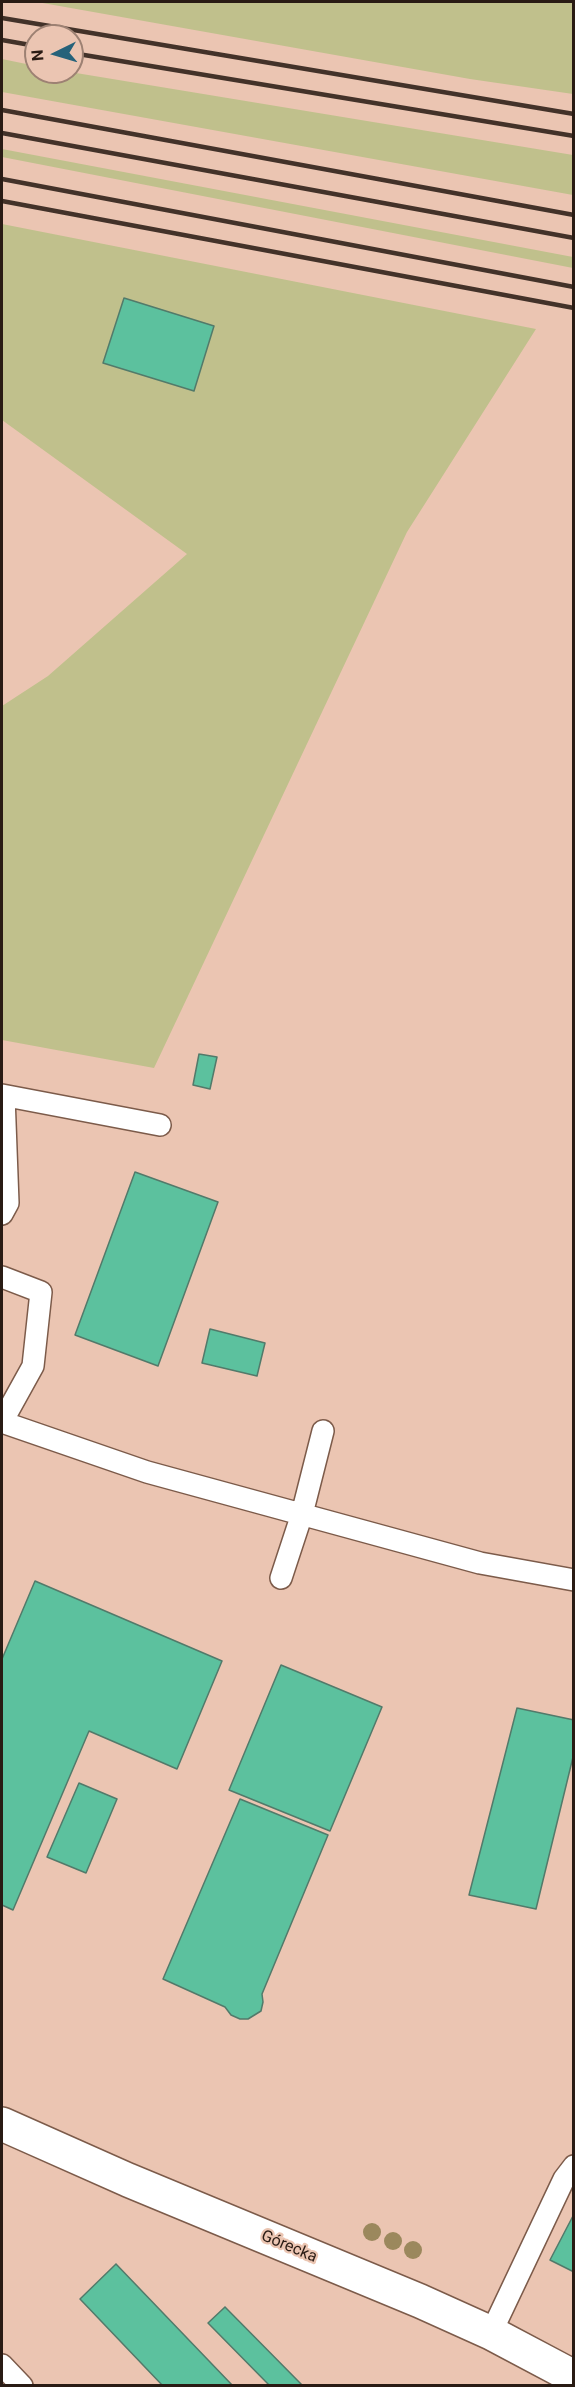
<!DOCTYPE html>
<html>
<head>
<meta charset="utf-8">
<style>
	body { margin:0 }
	#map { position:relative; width:575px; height:2387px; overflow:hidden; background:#ebc5b2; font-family:Roboto,sans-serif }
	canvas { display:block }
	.frame { position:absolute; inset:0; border:3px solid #291b14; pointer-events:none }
	.north { position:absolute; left:24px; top:24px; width:60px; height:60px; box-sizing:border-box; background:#ebc5b2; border:2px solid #9d8173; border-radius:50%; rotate:265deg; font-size:16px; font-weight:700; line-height:24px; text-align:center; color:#291b14 }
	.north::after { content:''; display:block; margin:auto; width:21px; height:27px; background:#26627a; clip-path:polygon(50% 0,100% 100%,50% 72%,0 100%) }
</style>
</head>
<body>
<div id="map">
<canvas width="575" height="2387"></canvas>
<div class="frame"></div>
<div class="north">N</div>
</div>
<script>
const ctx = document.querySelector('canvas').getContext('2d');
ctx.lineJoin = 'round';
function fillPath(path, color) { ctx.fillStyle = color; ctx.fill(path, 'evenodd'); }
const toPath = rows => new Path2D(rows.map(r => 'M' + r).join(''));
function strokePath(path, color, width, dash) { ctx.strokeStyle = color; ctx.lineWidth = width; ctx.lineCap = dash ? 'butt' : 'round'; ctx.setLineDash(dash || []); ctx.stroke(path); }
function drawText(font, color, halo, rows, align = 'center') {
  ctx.font = font + ' Roboto,sans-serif'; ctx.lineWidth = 4.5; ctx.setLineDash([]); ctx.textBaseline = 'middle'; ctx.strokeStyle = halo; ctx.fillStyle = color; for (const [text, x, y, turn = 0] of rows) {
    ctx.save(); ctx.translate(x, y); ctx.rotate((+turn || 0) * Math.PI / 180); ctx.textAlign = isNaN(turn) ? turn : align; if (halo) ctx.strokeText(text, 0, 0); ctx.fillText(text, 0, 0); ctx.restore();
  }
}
const green = toPath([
	[37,2,573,2,573,94,470,79],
	[2,59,36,66,36,72,70,72,573,155,573,195,2,92],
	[2,149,573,257,573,268,2,157],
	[2,224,536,329,407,532,154,1068,2,1040,2,706,48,676,187,554,2,420]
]);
const building = toPath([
	[124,298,214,326,194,391,103,363,124,298],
	[199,1054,217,1057,210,1089,193,1085,199,1054],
	[135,1172,218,1202,158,1366,75,1335,135,1172],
	[210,1329,265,1343,257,1376,202,1363,210,1329],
	[35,1581,222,1661,177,1769,89,1731,13,1910,2,1905,2,1659,35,1581],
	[281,1665,382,1707,330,1831,229,1790,281,1665],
	[517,1708,574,1720,574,1753,536,1909,469,1895,517,1708],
	[79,1783,117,1799,86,1873,47,1857,79,1783],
	[240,1799,328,1835,262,1994,263,2002,261,2011,248,2019,240,2019,231,2015,225,2007,163,1979,240,1799],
	[574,2214,574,2272,550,2260,574,2214],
	[116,2264,233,2386,163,2386,80,2299,116,2264],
	[225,2307,303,2386,270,2386,208,2323,225,2307]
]);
const lane = toPath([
	[2,1095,160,1125],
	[2,1214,8,1203,4,1096],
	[2,1277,41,1292,33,1366,2,1422],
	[2,1422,147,1472,480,1563,574,1580],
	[281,1578,302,1514,323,1431],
	[491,2333,564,2179,574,2166],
	[2,2365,22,2386]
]);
const secondary = toPath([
	[2,2124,128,2180,420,2301,491,2333,574,2377]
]);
const rail = toPath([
	[2,18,574,114],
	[2,40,36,46],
	[72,53,574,136],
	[2,110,574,215],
	[2,133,574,238],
	[2,179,574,287],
	[2,201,574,308]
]);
const trees = [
	[372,2232],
	[393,2241],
	[413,2250]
];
const streetNames = [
	["Górecka",289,2247,23]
];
fillPath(green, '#c0c08c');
fillPath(building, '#5cc19e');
strokePath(building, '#527a6a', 1.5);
strokePath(lane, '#7c5b4a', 24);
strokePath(secondary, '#7c5b4a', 36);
strokePath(lane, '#fff', 21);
strokePath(secondary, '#fff', 33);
strokePath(rail, '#433229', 4.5);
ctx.fillStyle = '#9b885d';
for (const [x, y] of trees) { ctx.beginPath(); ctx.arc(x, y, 9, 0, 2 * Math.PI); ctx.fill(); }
drawText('16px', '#291b14', '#ebc5b2', streetNames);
</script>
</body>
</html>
